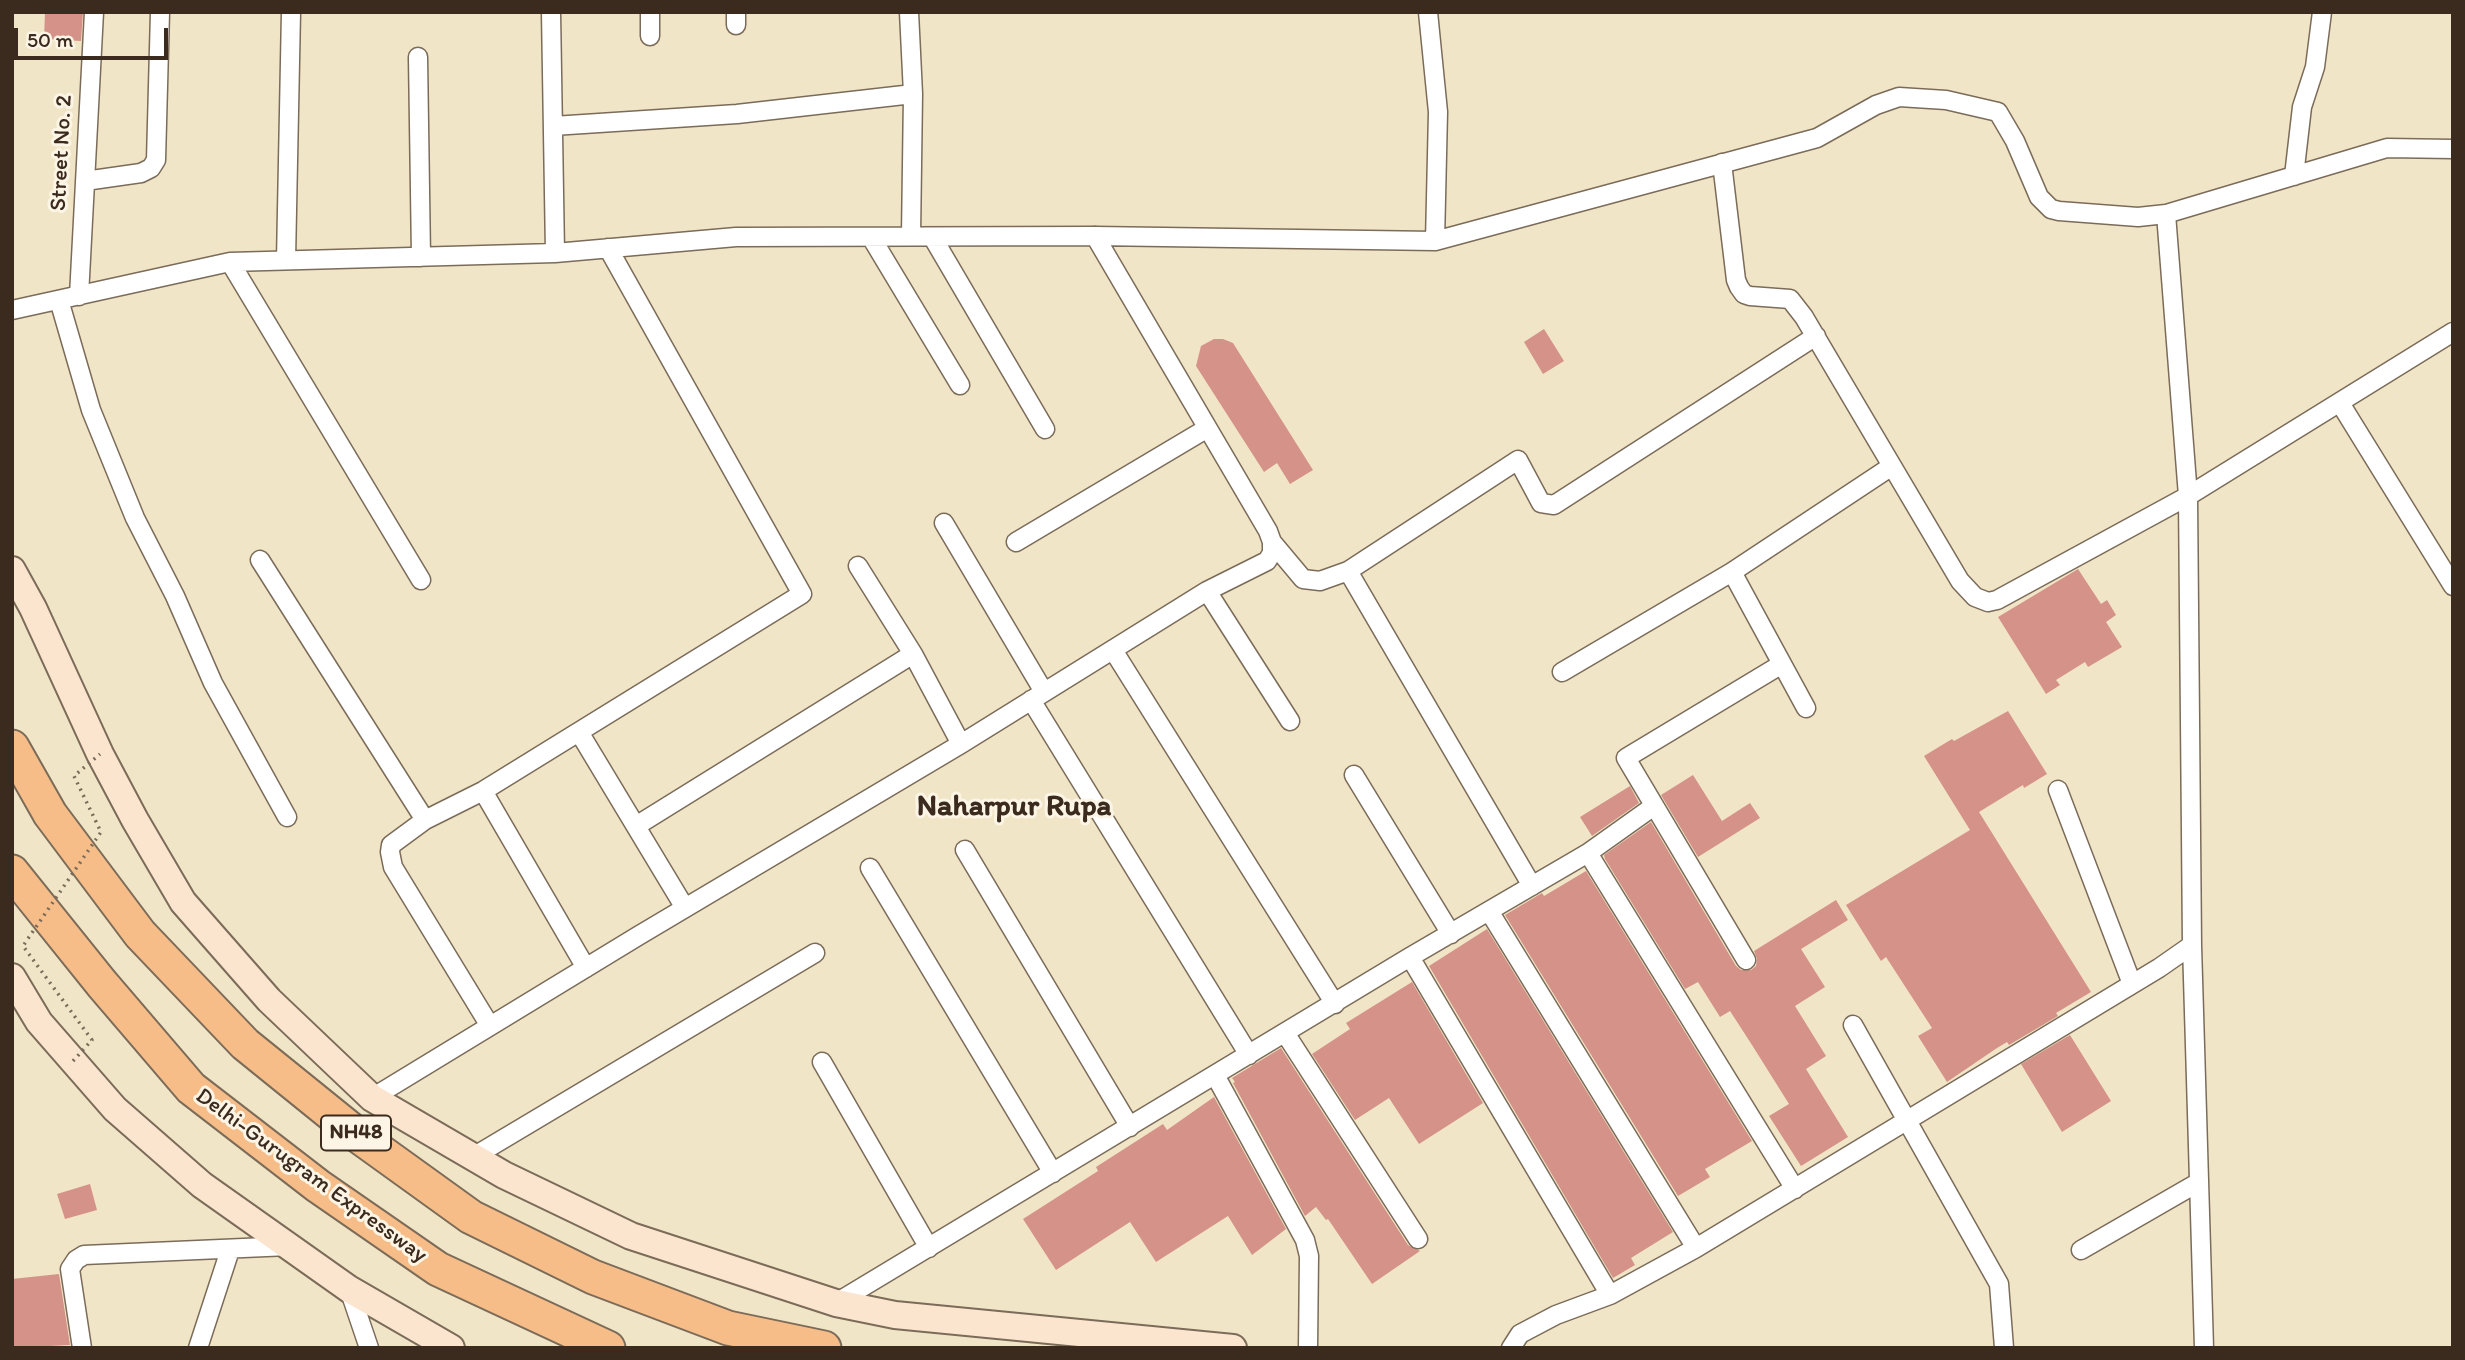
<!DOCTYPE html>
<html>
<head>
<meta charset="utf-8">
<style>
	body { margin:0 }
	#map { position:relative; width:2465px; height:1360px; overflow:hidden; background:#f1e5c7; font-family:Itim,sans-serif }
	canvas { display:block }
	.frame { position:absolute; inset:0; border:14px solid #3b2a1e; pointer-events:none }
	.scale { position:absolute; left:14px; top:28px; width:154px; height:32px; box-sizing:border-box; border:4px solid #3b2a1e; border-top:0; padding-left:9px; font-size:21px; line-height:24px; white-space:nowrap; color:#3b2a1e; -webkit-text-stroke:5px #fcf5e5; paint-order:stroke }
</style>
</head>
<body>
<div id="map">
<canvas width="2465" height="1360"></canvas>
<div class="frame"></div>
<div class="scale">50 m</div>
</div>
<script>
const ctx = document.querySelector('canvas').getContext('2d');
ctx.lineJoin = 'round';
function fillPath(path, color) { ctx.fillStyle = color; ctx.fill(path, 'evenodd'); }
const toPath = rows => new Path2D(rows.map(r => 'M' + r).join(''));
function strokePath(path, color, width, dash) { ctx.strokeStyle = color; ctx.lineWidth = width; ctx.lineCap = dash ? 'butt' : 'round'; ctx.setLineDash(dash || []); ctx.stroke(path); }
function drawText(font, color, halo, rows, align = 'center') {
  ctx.font = font + ' Itim,sans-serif'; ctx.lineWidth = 6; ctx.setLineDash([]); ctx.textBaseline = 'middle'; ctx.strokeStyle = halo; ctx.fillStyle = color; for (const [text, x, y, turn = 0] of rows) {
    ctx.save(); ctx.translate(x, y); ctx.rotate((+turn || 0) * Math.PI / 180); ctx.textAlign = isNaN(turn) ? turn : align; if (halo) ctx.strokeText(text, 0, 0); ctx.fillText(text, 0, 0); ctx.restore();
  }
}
const building = toPath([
	[45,12,83,12,81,41,44,39],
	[1544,329,1564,361,1543,374,1524,342],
	[1214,339,1223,339,1233,343,1313,470,1290,484,1277,463,1264,472,1196,366,1201,346],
	[2078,569,2101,604,2107,600,2116,615,2106,622,2122,647,2088,667,2085,662,2056,680,2060,685,2046,694,1998,617],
	[2008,711,2047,774,2024,788,2023,785,1979,812,2091,992,2056,1013,2058,1016,2009,1045,2007,1042,1997,1048,1947,1082,1918,1036,1932,1028,1886,957,1881,961,1846,905,1970,830,1924,756,1952,739,1954,741],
	[1693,775,1722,821,1750,803,1760,818,1698,857,1661,795],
	[1630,786,1639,803,1592,836,1580,817],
	[1651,822,1736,966,1741,970,1751,970,1756,966,1757,959,1754,951,1836,900,1848,920,1801,949,1825,987,1795,1006,1826,1056,1806,1069,1848,1137,1801,1166,1769,1116,1789,1104,1752,1045,1730,1011,1720,1017,1698,982,1685,989,1605,859,1604,855],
	[1586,871,1752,1141,1705,1169,1710,1177,1678,1196,1505,915,1542,893,1544,896],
	[1487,929,1673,1232,1631,1258,1635,1265,1613,1278,1429,966],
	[1412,982,1483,1103,1419,1144,1389,1098,1355,1120,1312,1054,1350,1029,1346,1023],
	[2070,1035,2111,1101,2062,1132,2021,1064],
	[1281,1048,1408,1245,1420,1251,1372,1284,1328,1219,1326,1220,1316,1207,1305,1216,1233,1083,1235,1082,1232,1078],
	[1214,1097,1286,1229,1252,1255,1228,1216,1156,1262,1130,1222,1056,1270,1023,1219,1098,1171,1096,1167,1163,1124,1167,1130],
	[90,1184,97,1210,65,1219,57,1194],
	[59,1274,70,1345,12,1348,12,1279]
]);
const street = toPath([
	[551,12,555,253],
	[736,12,736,25],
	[909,12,913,94,911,236],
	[1428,12,1438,112,1435,241],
	[650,36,650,12],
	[418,57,421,257],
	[553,126,737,114,913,94],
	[1722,163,1736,280,1739,287,1744,294,1750,296,1790,299,1804,317,1960,581,1975,597,1988,602,1997,600,2188,496,2453,332],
	[2294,176,2302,107,2315,67,2322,12],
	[85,181,141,173,151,168,156,160,160,12],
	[2166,214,2188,496,2192,945,2204,1348],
	[871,237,960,385],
	[933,238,1045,429],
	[286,260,291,12],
	[230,262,421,580],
	[79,296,94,12],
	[59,300,91,410,135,518,175,596,213,683,287,817],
	[12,310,230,262,555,253,736,237,1095,236,1435,241,1817,138,1876,105,1899,97,1946,100,1998,112,2015,141,2039,197,2051,209,2059,211,2138,217,2166,214,2387,148,2453,149],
	[2340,403,2453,586],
	[944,523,1044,692],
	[1016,542,1206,429],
	[1272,542,1303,579,1320,581,1348,571,1518,460,1541,503,1554,505,1816,336],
	[260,560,425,820],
	[858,566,913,654,961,744],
	[1348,571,1532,886],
	[1732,572,1806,708],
	[1207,591,1290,721],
	[1113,650,1335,1004],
	[1562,672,1732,572,1892,466],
	[1031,700,1249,1055],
	[579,732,685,908],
	[1354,775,1451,934],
	[2058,790,2132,984],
	[483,791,586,968],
	[636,826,913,654],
	[965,850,1130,1127],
	[1588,853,1795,1189],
	[870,868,1053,1173],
	[1489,911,1696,1248],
	[1410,957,1610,1295],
	[1746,960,1626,758,1782,664],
	[1853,1025,1999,1284,2004,1348],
	[490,1026,393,867,390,852,391,845,425,820,483,791,802,594,608,248],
	[1285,1033,1418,1239],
	[822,1062,929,1248],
	[1215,1075,1305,1240,1309,1256,1308,1348],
	[372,1098,638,936,961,744,1207,591,1267,561,1272,553,1272,542,1268,531,1095,236],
	[473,1157,815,953],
	[2081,1250,2199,1182],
	[349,1289,369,1348],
	[836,1303,1410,957,1588,853,1654,806],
	[82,1348,70,1269,76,1260,84,1255,289,1246],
	[198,1348,230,1250],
	[1511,1348,1520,1334,1556,1315,1610,1295,1696,1248,2159,968,2192,945]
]);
const secondary = toPath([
	[12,570,33,608,100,754,135,820,183,902,269,1000,372,1098,504,1175,631,1236,836,1303,895,1315,1233,1348],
	[12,977,39,1022,115,1109,202,1185,349,1289,451,1348]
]);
const highway = toPath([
	[12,747,50,814,140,934,245,1044,360,1137,471,1217,593,1277,728,1328,824,1348],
	[12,872,102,984,191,1088,318,1186,438,1269,608,1348]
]);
const pathBridge = toPath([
	[73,1061,92,1040,23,946,101,832,74,776,100,754]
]);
const shields = [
	[356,1133,70]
];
const shieldNames = [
	["NH48",356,1133]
];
const streetNames = [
	["Street No. 2",62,153,-87],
	["Delhi-Gurugram Expressway",311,1176,36]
];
const districtNames = [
	["Naharpur Rupa",1014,807]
];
fillPath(building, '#d59288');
strokePath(street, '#7b6b59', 21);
strokePath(secondary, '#7b6b59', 30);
strokePath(highway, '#7b6b59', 37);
strokePath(street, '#fff', 18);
strokePath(secondary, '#fce5cf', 26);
strokePath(highway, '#f7bd88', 33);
strokePath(pathBridge, '#7b6b59', 3.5, [2, 5]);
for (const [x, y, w] of shields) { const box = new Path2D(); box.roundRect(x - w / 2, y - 17.5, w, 35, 5); ctx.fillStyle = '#fcf5e5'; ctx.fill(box); strokePath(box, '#3b2a1e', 2); }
drawText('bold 21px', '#3b2a1e', null, shieldNames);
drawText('23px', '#3b2a1e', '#fcf5e5', streetNames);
drawText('bold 30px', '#3b2a1e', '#fcf5e5', districtNames);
</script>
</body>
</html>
